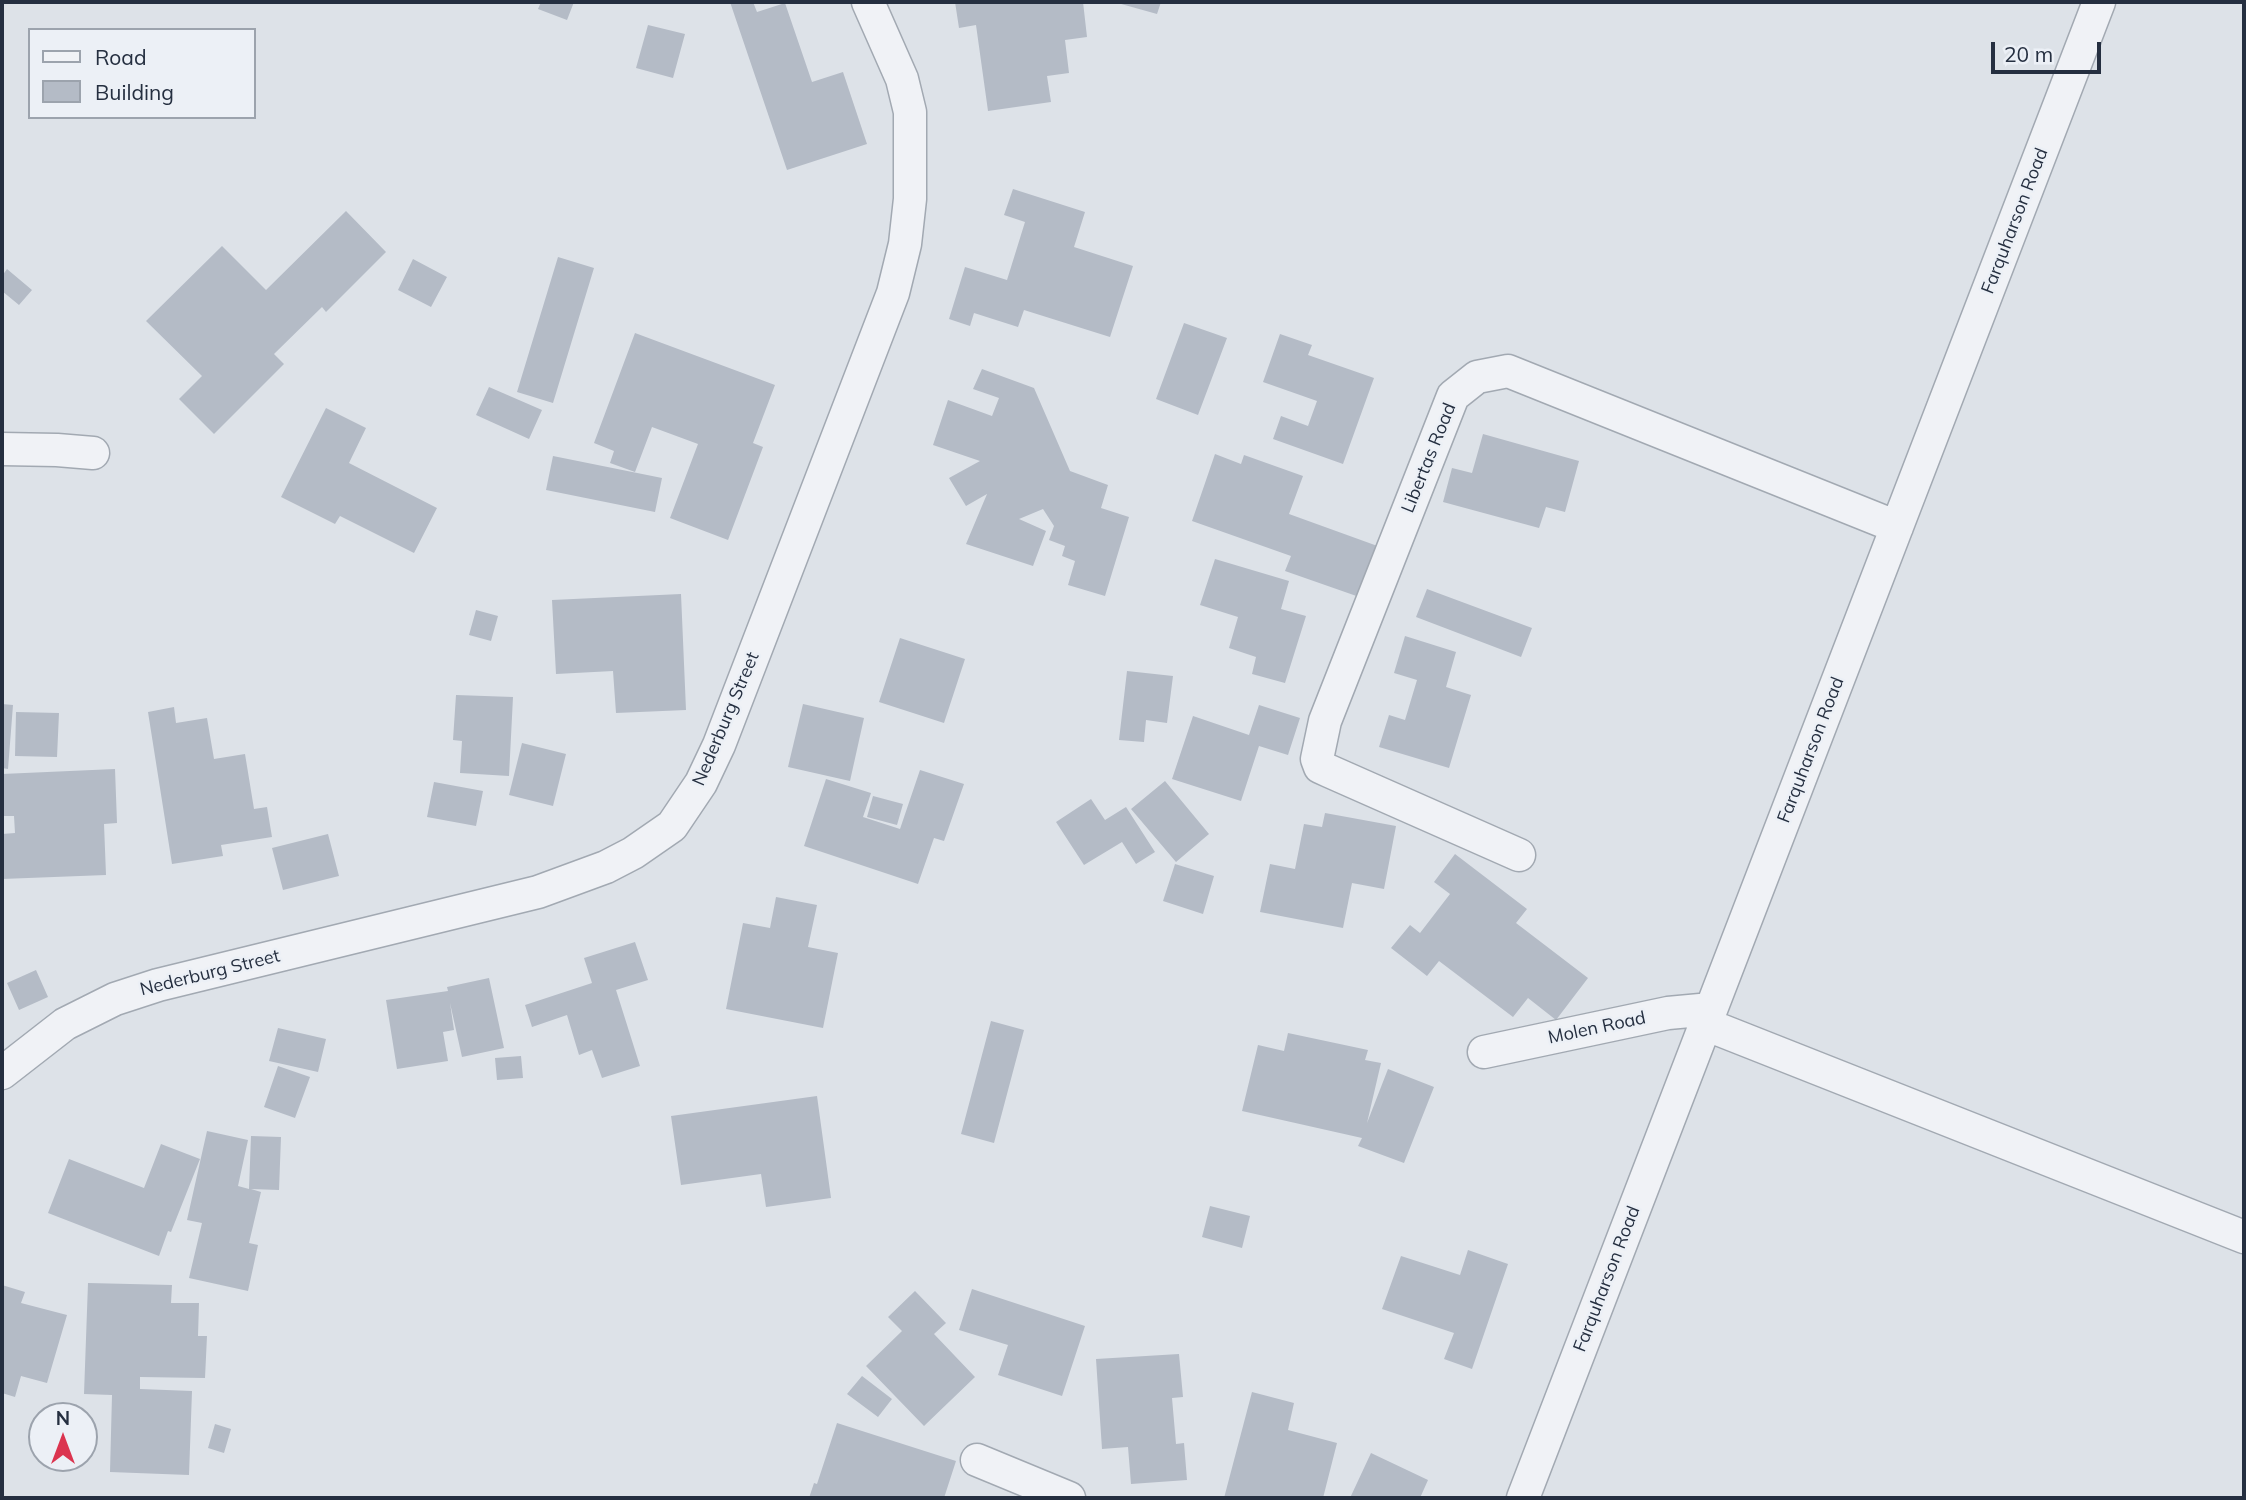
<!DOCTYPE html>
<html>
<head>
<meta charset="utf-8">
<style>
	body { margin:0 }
	#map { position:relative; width:2246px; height:1500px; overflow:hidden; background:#dde2e8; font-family:Mulish,sans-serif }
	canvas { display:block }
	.frame { position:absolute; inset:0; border:4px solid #252f40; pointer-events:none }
	.legend { position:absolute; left:28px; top:28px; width:228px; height:91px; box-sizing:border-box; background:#ecf0f6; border:2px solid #9ca3ad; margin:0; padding:9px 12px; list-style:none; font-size:21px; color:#252f40 }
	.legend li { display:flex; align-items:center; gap:14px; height:35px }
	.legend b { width:35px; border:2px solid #9ca3ad }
	.north { position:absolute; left:28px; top:1402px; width:70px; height:70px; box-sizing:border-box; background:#ecf0f6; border:2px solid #9ca3ad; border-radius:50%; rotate:0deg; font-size:19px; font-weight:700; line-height:28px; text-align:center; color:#252f40 }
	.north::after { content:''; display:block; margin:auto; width:24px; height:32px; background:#db344f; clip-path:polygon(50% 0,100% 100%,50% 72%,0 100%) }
	.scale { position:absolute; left:1991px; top:42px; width:110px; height:32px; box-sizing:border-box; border:4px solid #252f40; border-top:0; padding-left:9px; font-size:21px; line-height:24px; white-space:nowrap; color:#252f40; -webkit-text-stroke:5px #ecf0f6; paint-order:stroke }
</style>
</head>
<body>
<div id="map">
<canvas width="2246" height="1500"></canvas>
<div class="frame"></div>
<ul class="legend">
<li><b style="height:9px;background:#f0f2f6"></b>Road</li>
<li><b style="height:19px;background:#b4bbc6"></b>Building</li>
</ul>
<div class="north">N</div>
<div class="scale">20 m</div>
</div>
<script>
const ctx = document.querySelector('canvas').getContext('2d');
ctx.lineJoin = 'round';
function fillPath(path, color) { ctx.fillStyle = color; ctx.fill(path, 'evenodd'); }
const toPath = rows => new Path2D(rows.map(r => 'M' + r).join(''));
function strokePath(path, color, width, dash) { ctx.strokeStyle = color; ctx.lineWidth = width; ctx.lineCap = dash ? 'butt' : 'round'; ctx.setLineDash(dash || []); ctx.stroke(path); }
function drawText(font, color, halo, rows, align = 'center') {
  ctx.font = font + ' Mulish,sans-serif'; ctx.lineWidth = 5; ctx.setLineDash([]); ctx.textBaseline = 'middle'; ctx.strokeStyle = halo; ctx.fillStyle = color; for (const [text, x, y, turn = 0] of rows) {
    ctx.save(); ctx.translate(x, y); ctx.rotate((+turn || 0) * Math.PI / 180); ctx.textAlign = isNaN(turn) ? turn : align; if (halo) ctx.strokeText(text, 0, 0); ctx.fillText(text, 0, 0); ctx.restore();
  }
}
const building = toPath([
	[541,2,574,2,567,20,538,9],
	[730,2,753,2,757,12,785,3,812,82,843,72,867,144,787,170],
	[955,2,1083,2,1087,37,1065,40,1069,73,1047,76,1051,102,988,111,976,25,959,28],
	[1114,2,1161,2,1157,14],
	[648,25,685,34,673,78,636,68],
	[1013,189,1085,212,1074,247,1133,266,1110,337,1024,310,1018,327,974,313,970,326,949,319,965,267,1007,280,1025,222,1004,215],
	[346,211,386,252,326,312,322,307,274,354,284,364,214,434,179,399,202,376,146,321,222,246,266,290],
	[558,257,594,268,553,403,517,392],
	[413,259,447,277,431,307,398,290],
	[7,269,32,290,19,305,2,291,2,276],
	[1184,323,1227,338,1198,415,1156,399],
	[635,333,775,385,753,443,763,447,728,540,670,518,698,444,652,427,635,472,610,463,614,451,594,443],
	[1280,334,1312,345,1308,355,1374,378,1343,464,1273,439,1281,416,1308,426,1317,401,1263,382],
	[982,369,1034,388,1070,471,1108,485,1101,508,1129,517,1105,596,1068,585,1075,561,1062,556,1065,546,1049,540,1054,526,1043,509,1019,519,1046,531,1033,566,966,544,987,494,966,506,949,478,980,461,933,445,948,400,992,416,999,398,973,389],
	[489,387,542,410,529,439,476,415],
	[326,408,366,428,349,463,437,508,414,553,340,516,335,524,281,497],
	[1483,434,1579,461,1565,512,1546,507,1539,528,1443,502,1452,468,1472,473],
	[1215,454,1241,464,1244,455,1303,476,1289,514,1383,548,1365,599,1285,571,1291,556,1192,521],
	[553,456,662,478,655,512,546,490],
	[1215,559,1289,581,1281,609,1306,616,1285,683,1252,674,1256,657,1229,648,1238,617,1200,605],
	[1427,589,1532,628,1521,657,1416,617],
	[681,594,686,710,616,713,613,671,556,674,552,600],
	[476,610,498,616,491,641,469,635],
	[1405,636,1456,652,1446,687,1471,695,1449,768,1379,747,1389,715,1405,720,1417,680,1394,673],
	[900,638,965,659,944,723,879,702],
	[1127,671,1173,676,1167,723,1146,720,1144,742,1119,740],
	[456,695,513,697,509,776,460,773,462,741,453,740],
	[2,704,13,705,8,769,2,768],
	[803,704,864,718,850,781,788,767],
	[1259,705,1300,718,1288,755,1259,746,1241,801,1172,779,1193,716,1249,735],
	[174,707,176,723,207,718,214,759,245,754,254,809,267,807,272,837,221,845,223,856,172,864,148,712],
	[16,712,59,713,57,757,15,756],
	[522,743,566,754,553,806,509,795],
	[115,769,117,823,104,824,106,875,2,879,2,834,15,833,14,816,2,816,2,774],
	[920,770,964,784,944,841,934,838,918,884,804,846,826,779,871,793,863,817,900,829],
	[1165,781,1209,834,1176,862,1131,809],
	[434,782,483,791,476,826,427,817],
	[873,796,903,804,897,825,867,817],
	[1091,799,1105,820,1126,807,1155,852,1136,864,1122,842,1084,865,1056,822],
	[1325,813,1396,826,1384,889,1352,883,1343,928,1260,912,1270,864,1295,869,1304,824,1322,827],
	[328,834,339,876,283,890,272,848],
	[1455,854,1527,909,1516,923,1588,978,1556,1020,1528,998,1513,1017,1439,961,1427,976,1391,948,1410,925,1420,933,1450,894,1434,882],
	[1175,864,1214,876,1203,914,1163,901],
	[776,897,817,905,808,947,838,953,823,1028,726,1009,743,923,770,928],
	[635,942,648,980,616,990,640,1066,602,1078,592,1050,579,1055,567,1015,532,1027,525,1005,592,983,584,958],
	[36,970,48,997,19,1010,7,983],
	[489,978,504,1048,462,1057,450,1003,454,1030,443,1032,448,1061,397,1069,386,1000,448,991,447,987],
	[991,1021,1024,1030,994,1143,961,1134],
	[278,1028,326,1039,318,1072,269,1061],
	[1288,1033,1368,1050,1365,1060,1381,1063,1367,1123,1388,1069,1434,1087,1404,1163,1358,1146,1362,1138,1242,1111,1258,1045,1284,1051],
	[521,1056,523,1078,497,1080,495,1058],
	[278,1066,310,1077,295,1118,264,1107],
	[817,1096,831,1198,766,1207,761,1174,681,1185,671,1116],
	[207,1131,248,1140,238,1186,249,1189,251,1136,281,1137,279,1190,251,1189,261,1192,249,1243,258,1245,248,1291,189,1278,202,1223,187,1220],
	[161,1144,200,1159,171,1232,168,1231,159,1256,48,1213,69,1159,144,1188],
	[1210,1206,1250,1216,1242,1248,1202,1237],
	[1468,1250,1508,1264,1472,1369,1444,1359,1454,1333,1382,1309,1401,1256,1460,1275],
	[88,1283,172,1285,171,1303,199,1303,198,1336,207,1336,205,1378,140,1377,140,1389,192,1391,189,1475,110,1472,112,1395,84,1394],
	[2,1285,25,1292,21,1303,67,1315,47,1383,21,1376,15,1397,2,1393],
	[972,1289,1085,1326,1062,1396,998,1375,1008,1345,959,1330],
	[915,1291,946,1323,934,1334,975,1377,924,1426,866,1366,902,1331,888,1317],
	[1179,1354,1183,1397,1172,1398,1176,1444,1184,1443,1187,1480,1131,1484,1128,1447,1102,1449,1096,1359],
	[862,1376,892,1399,878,1417,847,1394],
	[1252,1392,1294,1403,1288,1430,1337,1443,1323,1498,1224,1498],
	[837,1423,956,1461,944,1498,809,1498,814,1483,817,1484],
	[215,1424,231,1429,224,1453,208,1448],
	[1371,1453,1428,1480,1420,1498,1350,1498]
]);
const minor = toPath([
	[2,449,57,450,93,453],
	[1519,855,1329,771,1320,767,1317,759,1325,721,1453,396,1477,377,1508,371,1897,527],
	[1705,1024,2244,1237],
	[1484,1052,1668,1013,1711,1009],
	[2,1073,65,1024,115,999,158,985,538,892,606,867,633,853,672,826,701,783,719,745,893,293,905,244,910,199,910,112,902,79,868,2],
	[977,1460,1069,1498],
	[1523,1498,2099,2]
]);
const streetNames = [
	["Farquharson Road",2015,221,-69],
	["Libertas Road",1429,458,-68],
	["Nederburg Street",726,719,-67],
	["Farquharson Road",1811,750,-69],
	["Nederburg Street",210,973,-14],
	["Molen Road",1597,1028,-12],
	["Farquharson Road",1607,1279,-69]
];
fillPath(building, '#b4bbc6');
strokePath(minor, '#a2a9b2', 35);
strokePath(minor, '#f0f2f6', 32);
drawText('18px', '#252f40', '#ecf0f6', streetNames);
</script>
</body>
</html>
